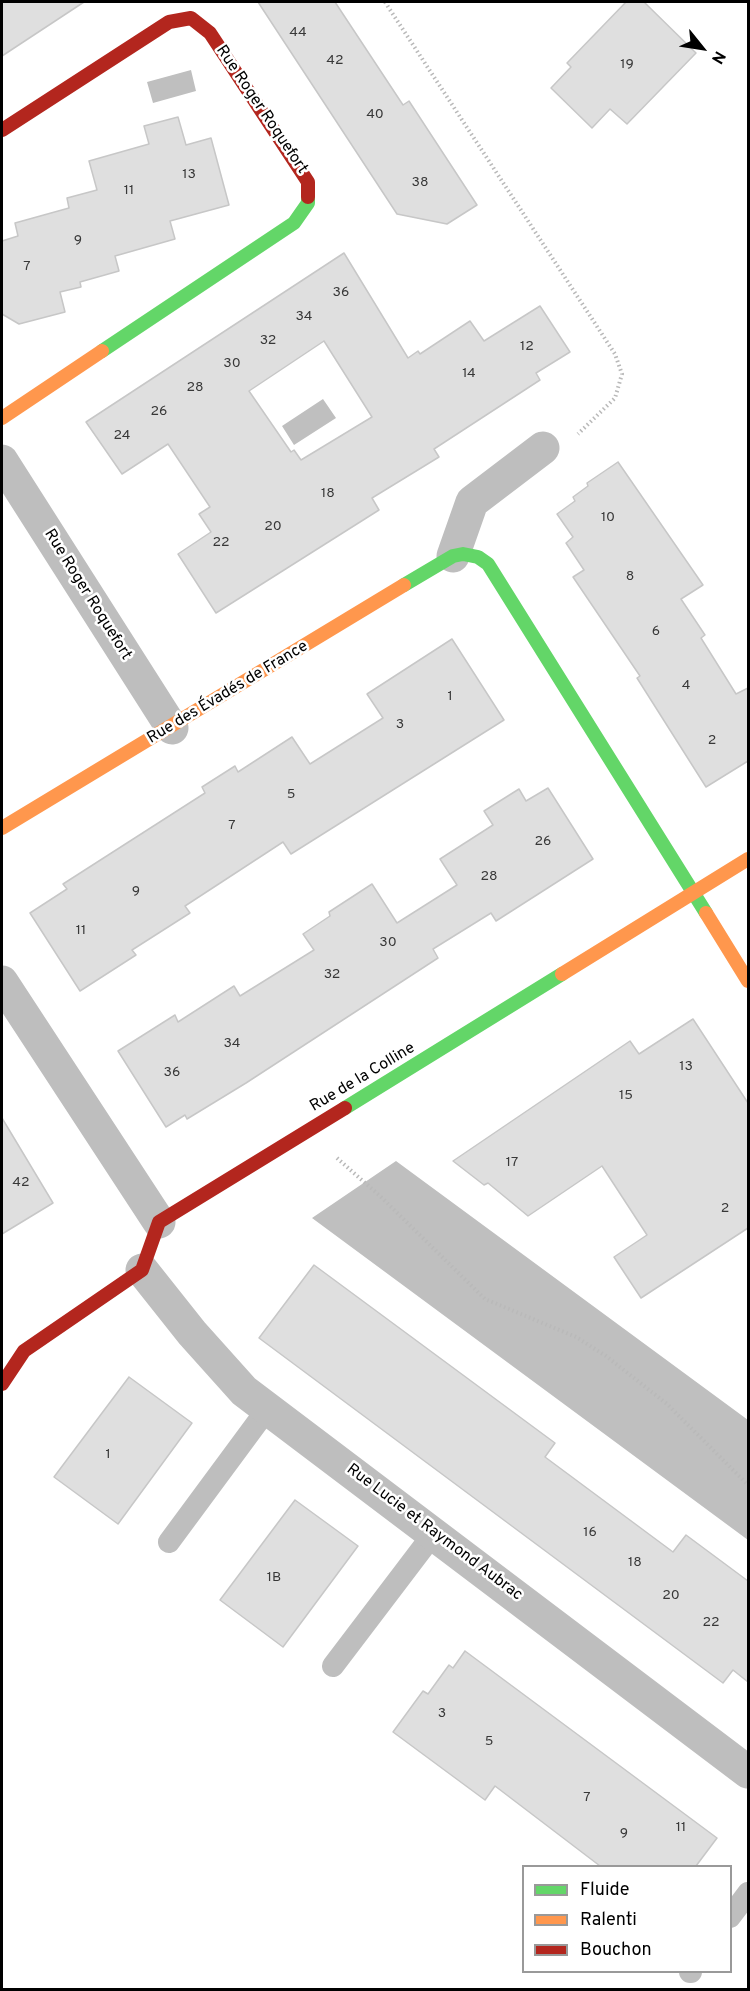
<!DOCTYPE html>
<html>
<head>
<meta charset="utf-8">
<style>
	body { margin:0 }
	#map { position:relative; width:750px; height:1991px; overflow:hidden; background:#fff; font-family:Overpass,sans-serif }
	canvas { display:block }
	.frame { position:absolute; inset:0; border:3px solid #000; pointer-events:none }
	.legend { position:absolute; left:522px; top:1865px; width:210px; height:108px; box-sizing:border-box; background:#fff; border:2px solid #999; margin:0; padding:8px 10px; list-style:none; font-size:18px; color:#000 }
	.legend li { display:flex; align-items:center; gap:12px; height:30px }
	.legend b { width:30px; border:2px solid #999 }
	.north { position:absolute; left:672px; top:18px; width:60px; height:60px; -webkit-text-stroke:4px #fff; paint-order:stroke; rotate:120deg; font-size:16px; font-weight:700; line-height:24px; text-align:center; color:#000 }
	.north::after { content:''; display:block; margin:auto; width:21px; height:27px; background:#000; clip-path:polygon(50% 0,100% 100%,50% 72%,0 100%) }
</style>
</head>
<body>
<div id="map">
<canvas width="750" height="1991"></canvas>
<div class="frame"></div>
<ul class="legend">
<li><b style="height:8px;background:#63d668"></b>Fluide</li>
<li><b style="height:8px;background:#ff974d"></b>Ralenti</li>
<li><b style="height:8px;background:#b3261e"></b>Bouchon</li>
</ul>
<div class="north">N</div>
</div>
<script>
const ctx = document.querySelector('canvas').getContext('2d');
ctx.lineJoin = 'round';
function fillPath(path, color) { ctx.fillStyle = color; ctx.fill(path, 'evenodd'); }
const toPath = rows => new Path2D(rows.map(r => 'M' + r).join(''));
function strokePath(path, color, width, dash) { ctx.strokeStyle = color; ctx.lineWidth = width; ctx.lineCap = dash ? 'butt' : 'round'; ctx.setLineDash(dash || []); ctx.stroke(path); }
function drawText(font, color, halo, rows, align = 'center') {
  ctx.font = font + ' Overpass,sans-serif'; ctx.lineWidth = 5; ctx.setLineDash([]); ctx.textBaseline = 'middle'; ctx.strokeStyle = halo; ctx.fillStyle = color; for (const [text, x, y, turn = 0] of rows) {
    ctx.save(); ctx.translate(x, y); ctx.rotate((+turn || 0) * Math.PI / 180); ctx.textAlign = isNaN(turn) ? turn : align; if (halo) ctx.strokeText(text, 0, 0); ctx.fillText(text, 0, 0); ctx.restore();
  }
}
const water = toPath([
	[191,70,196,91,153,103,147,82],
	[323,399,336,418,294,445,282,426],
	[396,1161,748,1420,748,1540,312,1218]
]);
const building = toPath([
	[2,2,84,2,2,56,2,2],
	[258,2,335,2,403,105,409,101,477,205,447,224,397,214,258,2],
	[626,2,644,2,696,53,627,124,610,109,592,128,551,88,571,67,567,63,626,2],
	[178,117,186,145,211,138,229,205,170,221,175,239,115,256,119,271,80,282,81,287,60,292,65,312,19,324,2,314,2,241,18,236,15,223,69,208,67,198,97,190,89,161,149,144,144,126,178,117],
	[344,253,408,358,418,351,420,354,470,321,484,341,540,306,570,352,536,373,540,380,434,449,439,457,372,498,379,510,216,613,178,554,211,532,199,514,210,507,168,444,122,474,86,422,344,253],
	[324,341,372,417,301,460,294,450,291,452,249,391,324,341],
	[618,462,703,585,681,599,705,635,701,638,736,694,748,688,748,761,706,787,637,678,640,676,573,577,584,570,566,543,573,537,557,514,575,501,573,497,588,486,587,483,618,462],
	[452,639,504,720,291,854,283,842,185,906,190,913,132,950,136,955,80,991,30,913,67,889,63,884,205,793,202,787,235,766,238,772,292,737,310,764,383,718,367,694,452,639],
	[548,788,593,859,496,921,491,913,433,949,438,958,246,1083,187,1119,185,1115,166,1127,118,1051,175,1015,178,1022,234,986,240,996,314,950,303,934,330,916,329,912,372,884,397,923,457,885,440,859,493,825,484,811,519,789,526,801,548,788],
	[693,1019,748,1103,748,1228,641,1298,614,1257,647,1235,602,1166,528,1216,488,1183,484,1185,453,1161,630,1041,639,1054,693,1019],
	[2,1118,53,1203,2,1234,2,1118],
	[314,1265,555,1443,545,1457,673,1552,686,1535,748,1581,748,1682,733,1670,723,1683,259,1338,314,1265],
	[129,1377,192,1423,118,1524,54,1477,129,1377],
	[295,1500,358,1546,283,1647,220,1600,295,1500],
	[465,1651,717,1838,696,1866,600,1866,495,1786,485,1800,393,1732,423,1691,428,1694,449,1665,453,1668,465,1651]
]);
const path = toPath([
	[385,2,615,354,622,374,615,398,578,434],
	[337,1158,381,1197,485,1299,576,1337,606,1356,667,1404,748,1485]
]);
const lane = toPath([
	[169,1542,268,1408],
	[333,1666,434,1533],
	[730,1917,748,1893],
	[690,1972,691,1972]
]);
const street = toPath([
	[2,461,172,728],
	[453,556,472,502,543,448],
	[2,982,159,1222],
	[142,1270,192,1333,244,1391,748,1772]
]);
const fast = toPath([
	[102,351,294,223,308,203,308,197],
	[404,585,453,556,463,554,478,557,488,564,706,913],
	[345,1108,562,974]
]);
const slow = toPath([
	[2,418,102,351],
	[2,828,404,585],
	[706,913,748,981],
	[562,974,748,859]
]);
const jam = toPath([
	[2,130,169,22,191,18,210,33,308,182,308,197],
	[2,1384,24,1351,142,1270,159,1222,345,1108]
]);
const numberNames = [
	["44",298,33],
	["42",335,61],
	["19",627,65],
	["40",375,115],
	["13",189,175],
	["38",420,183],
	["11",129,191],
	["9",78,241],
	["7",27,267],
	["36",341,293],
	["34",304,317],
	["32",268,341],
	["12",527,347],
	["30",232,364],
	["14",469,374],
	["28",195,388],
	["26",159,412],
	["24",122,436],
	["18",328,494],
	["10",608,518],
	["20",273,527],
	["22",221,543],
	["8",630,577],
	["6",656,632],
	["4",686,686],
	["1",450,697],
	["3",400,725],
	["2",712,741],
	["5",291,795],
	["7",232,826],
	["26",543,842],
	["28",489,877],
	["9",136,892],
	["11",81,931],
	["30",388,943],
	["32",332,975],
	["34",232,1044],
	["13",686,1067],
	["36",172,1073],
	["15",626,1096],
	["17",512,1163],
	["42",21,1183],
	["2",725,1209],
	["1",108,1455],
	["16",590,1533],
	["18",635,1563],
	["1B",274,1578],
	["20",671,1596],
	["22",711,1623],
	["3",442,1714],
	["5",489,1742],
	["7",587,1798],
	["11",681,1828],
	["9",624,1834]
];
const streetNames = [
	["Rue Roger Roquefort",261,110,56],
	["Rue Roger Roquefort",87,595,58],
	["Rue des Évadés de France",228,693,-31],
	["Rue de la Colline",363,1078,-31],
	["Rue Lucie et Raymond Aubrac",434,1533,37]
];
fillPath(water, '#bfbfbf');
fillPath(building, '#dfdfdf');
strokePath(building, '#c7c7c7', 1.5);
strokePath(path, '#b9b9b9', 4, [1.5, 3]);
strokePath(lane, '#bebebe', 22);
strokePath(street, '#bebebe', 33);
strokePath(fast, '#63d668', 14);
strokePath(slow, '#ff974d', 14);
strokePath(jam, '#b3261e', 14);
drawText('14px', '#383838', null, numberNames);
drawText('16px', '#000', '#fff', streetNames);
</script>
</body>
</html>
